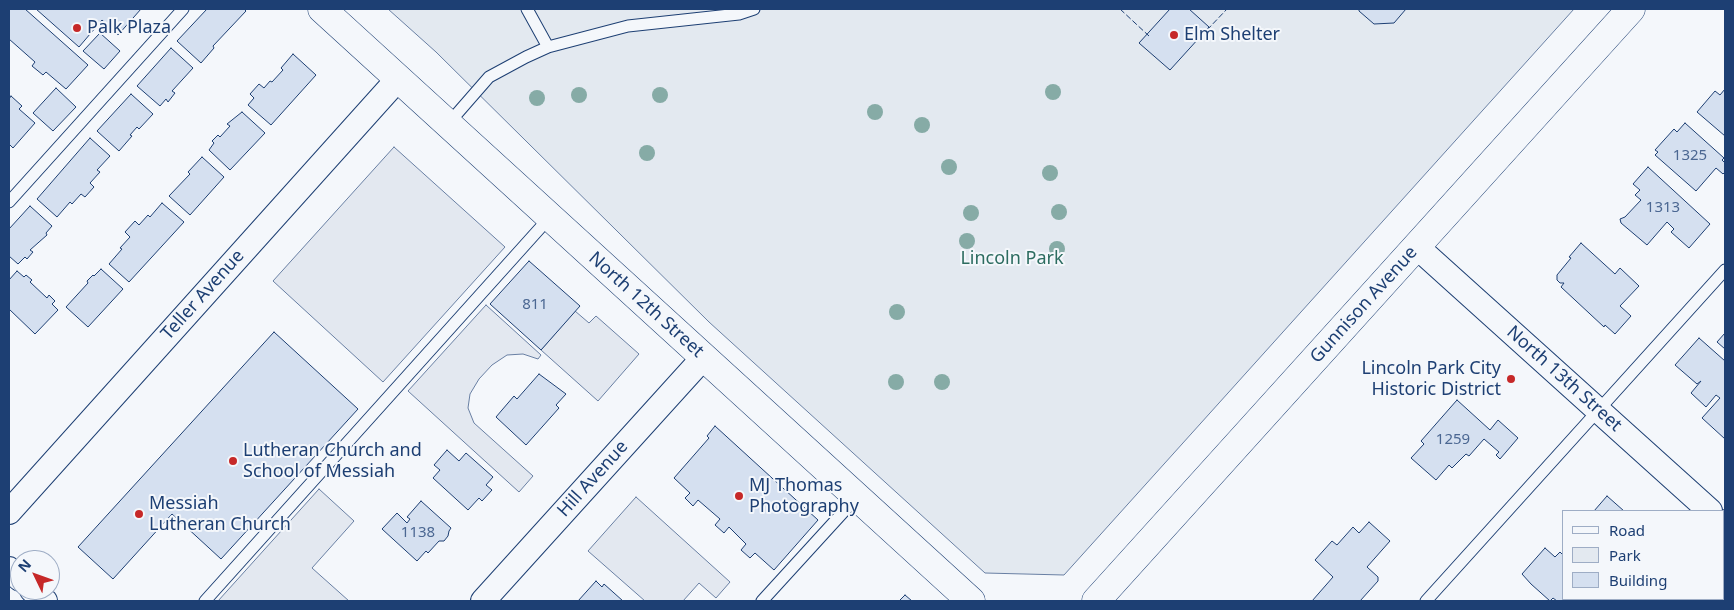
<!DOCTYPE html>
<html>
<head>
<meta charset="utf-8">
<style>
	body { margin:0 }
	#map { position:relative; width:1734px; height:610px; overflow:hidden; background:#f4f7fb; font-family:"Noto Sans",sans-serif }
	canvas { display:block }
	.frame { position:absolute; inset:0; border:10px solid #1d3f73; pointer-events:none }
	.legend { position:absolute; left:1562px; top:510px; width:162px; height:90px; box-sizing:border-box; background:#f4f7fb; border:1px solid #9eadc5; margin:0; padding:6px 9px; list-style:none; font-size:15px; color:#1d3f73 }
	.legend li { display:flex; align-items:center; gap:10px; height:25px }
	.legend b { width:25px; border:1px solid #9eadc5 }
	.north { position:absolute; left:10px; top:550px; width:50px; height:50px; box-sizing:border-box; background:#f4f7fb; border:1px solid #9eadc5; border-radius:50%; rotate:312deg; font-size:14px; font-weight:700; line-height:20px; text-align:center; color:#1d3f73 }
	.north::after { content:''; display:block; margin:auto; width:18px; height:22px; background:#c62828; clip-path:polygon(50% 0,100% 100%,50% 72%,0 100%) }
</style>
</head>
<body>
<div id="map">
<canvas width="1734" height="610"></canvas>
<div class="frame"></div>
<ul class="legend">
<li><b style="height:6px;background:#f4f7fb"></b>Road</li>
<li><b style="height:14px;background:#e3e9f0"></b>Park</li>
<li><b style="height:14px;background:#d5e0f0"></b>Building</li>
</ul>
<div class="north">N</div>
</div>
<script>
const ctx = document.querySelector('canvas').getContext('2d');
ctx.lineJoin = 'round';
function fillPath(path, color) { ctx.fillStyle = color; ctx.fill(path, 'evenodd'); }
const toPath = rows => new Path2D(rows.map(r => 'M' + r).join(''));
function strokePath(path, color, width, dash) { ctx.strokeStyle = color; ctx.lineWidth = width; ctx.lineCap = dash ? 'butt' : 'round'; ctx.setLineDash(dash || []); ctx.stroke(path); }
function drawText(font, color, halo, rows, align = 'center') {
  ctx.font = font + ' "Noto Sans",sans-serif'; ctx.lineWidth = 4; ctx.setLineDash([]); ctx.textBaseline = 'middle'; ctx.strokeStyle = halo; ctx.fillStyle = color; for (const [text, x, y, turn = 0] of rows) {
    ctx.save(); ctx.translate(x, y); ctx.rotate((+turn || 0) * Math.PI / 180); ctx.textAlign = isNaN(turn) ? turn : align; if (halo) ctx.strokeText(text, 0, 0); ctx.fillText(text, 0, 0); ctx.restore();
  }
}
const green = toPath([
	[388,9,1574,9,1064,575,985,573,709,322,436,52,388,9]
]);
const parking = toPath([
	[394,147,505,247,383,382,273,281,394,147],
	[486,305,541,355,538,359,523,354,507,355,492,365,479,379,470,394,468,408,474,423,533,476,519,492,408,391,486,305],
	[575,311,589,323,596,316,639,354,598,401,541,350,575,311],
	[319,489,354,521,312,568,349,601,218,601,319,489],
	[636,497,730,582,716,598,699,583,683,601,645,601,588,551,636,497]
]);
const building = toPath([
	[9,9,25,9,88,65,66,89,46,72,43,75,32,66,35,62,9,39,9,9],
	[36,9,141,9,118,35,102,20,79,47,36,9],
	[207,9,244,9,246,11,213,46,214,48,201,63,177,41,207,9],
	[1170,9,1189,9,1209,27,1170,70,1139,43,1170,9],
	[1359,9,1406,9,1394,23,1374,24,1359,11,1359,9],
	[100,33,120,51,104,69,83,51,100,33],
	[171,48,193,68,172,91,175,93,168,102,166,99,160,106,137,86,171,48],
	[293,54,316,75,271,125,248,105,254,98,250,94,259,84,264,88,270,81,272,82,283,70,281,68,293,54],
	[56,88,76,107,53,131,33,113,56,88],
	[1725,89,1725,136,1697,112,1715,91,1720,95,1725,89],
	[131,94,153,114,139,129,137,127,130,135,132,136,119,151,97,131,131,94],
	[11,96,22,106,19,109,35,123,13,148,9,144,9,99,11,96],
	[242,112,265,133,230,170,209,150,214,143,212,141,218,135,220,137,230,126,227,124,242,112],
	[1685,123,1724,158,1722,160,1725,163,1725,172,1723,174,1716,168,1696,191,1655,155,1658,152,1655,150,1674,129,1677,132,1685,123],
	[90,138,110,156,97,170,100,172,90,183,94,187,85,197,81,194,72,204,70,202,57,217,37,199,90,138],
	[202,157,224,177,190,215,169,196,190,174,188,172,202,157],
	[1648,167,1710,224,1689,248,1671,232,1674,229,1667,222,1647,245,1621,223,1620,219,1625,217,1641,200,1635,195,1640,190,1633,184,1648,167],
	[162,203,184,222,129,282,109,264,122,249,120,248,130,237,125,232,135,221,139,225,148,215,150,217,162,203],
	[30,206,52,226,46,233,47,235,30,250,33,252,27,259,25,257,18,264,9,256,9,229,30,206],
	[1581,243,1615,274,1620,268,1639,286,1620,306,1631,316,1615,334,1605,325,1604,327,1561,287,1564,283,1560,283,1557,280,1557,275,1571,258,1569,257,1581,243],
	[529,261,580,306,541,350,490,304,529,261],
	[101,269,123,289,88,327,66,307,88,283,87,281,93,275,94,276,101,269],
	[17,271,24,277,26,275,32,280,30,282,47,298,49,295,55,301,52,304,58,310,35,334,9,309,9,280,17,271],
	[274,332,358,409,221,559,172,514,113,579,78,547,274,332],
	[1725,333,1725,349,1717,342,1725,333],
	[1699,338,1725,361,1725,439,1702,418,1720,398,1716,395,1706,407,1691,393,1701,381,1697,384,1675,365,1699,338],
	[539,374,566,394,556,405,559,408,526,445,496,417,514,396,517,399,539,374],
	[1457,400,1490,430,1498,420,1518,438,1500,459,1496,455,1499,452,1484,439,1469,456,1466,454,1452,468,1449,465,1436,480,1411,458,1424,444,1421,441,1457,400],
	[715,426,818,520,774,570,755,553,750,558,741,550,746,544,729,527,724,533,715,525,720,519,698,500,693,506,685,498,690,493,674,478,709,438,707,436,715,426],
	[447,450,459,461,466,453,493,477,486,485,492,490,482,501,479,498,468,510,433,478,440,470,434,465,447,450],
	[1607,496,1624,511,1594,511,1607,496],
	[421,501,451,528,449,531,448,536,444,541,439,541,428,553,426,551,417,561,382,529,397,513,407,523,410,519,407,517,421,501],
	[1369,522,1390,541,1367,567,1378,577,1378,581,1360,601,1312,601,1333,577,1315,560,1332,541,1337,545,1353,527,1359,533,1369,522],
	[1545,548,1555,557,1560,552,1563,555,1563,599,1600,599,1597,601,1557,601,1553,598,1550,601,1531,584,1522,574,1545,548],
	[596,581,602,587,604,584,623,601,578,601,596,581],
	[905,595,912,601,899,601,905,595]
]);
const lane = toPath([
	[527,9,548,47],
	[448,124,489,77,526,57,548,47,628,26,739,14,754,9],
	[9,202,183,9],
	[205,601,550,217],
	[762,601,857,497],
	[1426,601,1725,270]
]);
const street = toPath([
	[1417,247,1710,511],
	[9,512,398,79],
	[1723,522,1725,525],
	[9,569,20,579],
	[1723,584,1725,581],
	[32,590,45,601],
	[483,601,704,357],
	[1707,601,1709,599]
]);
const secondary = toPath([
	[322,9,971,601],
	[1096,601,1631,9]
]);
const fence = toPath([
	[1120,9,1149,36],
	[1207,30,1227,9]
]);
const trees = [
	[1053,92],
	[579,95],
	[660,95],
	[537,98],
	[875,112],
	[922,125],
	[647,153],
	[949,167],
	[1050,173],
	[1059,212],
	[971,213],
	[967,241],
	[1057,249],
	[897,312],
	[896,382],
	[942,382]
];
const markers = [
	[77,28,5,"#c62828"],
	[1174,35,5,"#c62828"],
	[1511,379,5,"#c62828"],
	[233,461,5,"#c62828"],
	[739,496,5,"#c62828"],
	[139,514,5,"#c62828"]
];
const numberNames = [
	["1325",1690,156],
	["1313",1663,208],
	["811",535,305],
	["1259",1453,440],
	["1138",418,533]
];
const poiNames = [
	["Palk Plaza",87,28],
	["Elm Shelter",1184,35],
	["Lincoln Park City",1501,369,"right"],
	["Historic District",1501,390,"right"],
	["Lutheran Church and",243,451],
	["School of Messiah",243,472],
	["MJ Thomas",749,486],
	["Photography",749,507],
	["Messiah",149,504],
	["Lutheran Church",149,525]
];
const parkNames = [
	["Lincoln Park",1012,259]
];
const streetNames = [
	["Teller Avenue",203,295,-48],
	["North 12th Street",646,305,42],
	["Gunnison Avenue",1364,305,-48],
	["North 13th Street",1564,379,42],
	["Hill Avenue",593,479,-48]
];
fillPath(green, '#e3e9f0');
strokePath(green, '#687fa3', 1);
fillPath(parking, '#e3e8f0');
strokePath(parking, '#687fa3', 1);
fillPath(building, '#d5e0f0');
strokePath(building, '#1d3f73', 1);
strokePath(lane, '#1d3f73', 13);
strokePath(street, '#1d3f73', 26);
strokePath(secondary, '#1d3f73', 29);
strokePath(lane, '#f4f7fb', 11);
strokePath(street, '#f4f7fb', 24);
strokePath(secondary, '#f4f7fb', 28);
strokePath(fence, '#1d3f73', 1, [6, 2.5]);
ctx.fillStyle = '#86aba6';
for (const [x, y] of trees) { ctx.beginPath(); ctx.arc(x, y, 8, 0, 2 * Math.PI); ctx.fill(); }
for (const [x, y, r, color] of markers) { const dot = new Path2D(); dot.arc(x, y, r, 0, 2 * Math.PI); ctx.fillStyle = color; ctx.fill(dot); strokePath(dot, '#f4f7fb', 2); }
drawText('15px', '#4b6792', null, numberNames);
drawText('18px', '#1d3f73', '#f4f7fb', poiNames, 'left');
drawText('18px', '#2c6c60', '#f4f7fb', parkNames);
drawText('18px', '#1d3f73', '#f4f7fb', streetNames);
</script>
</body>
</html>
